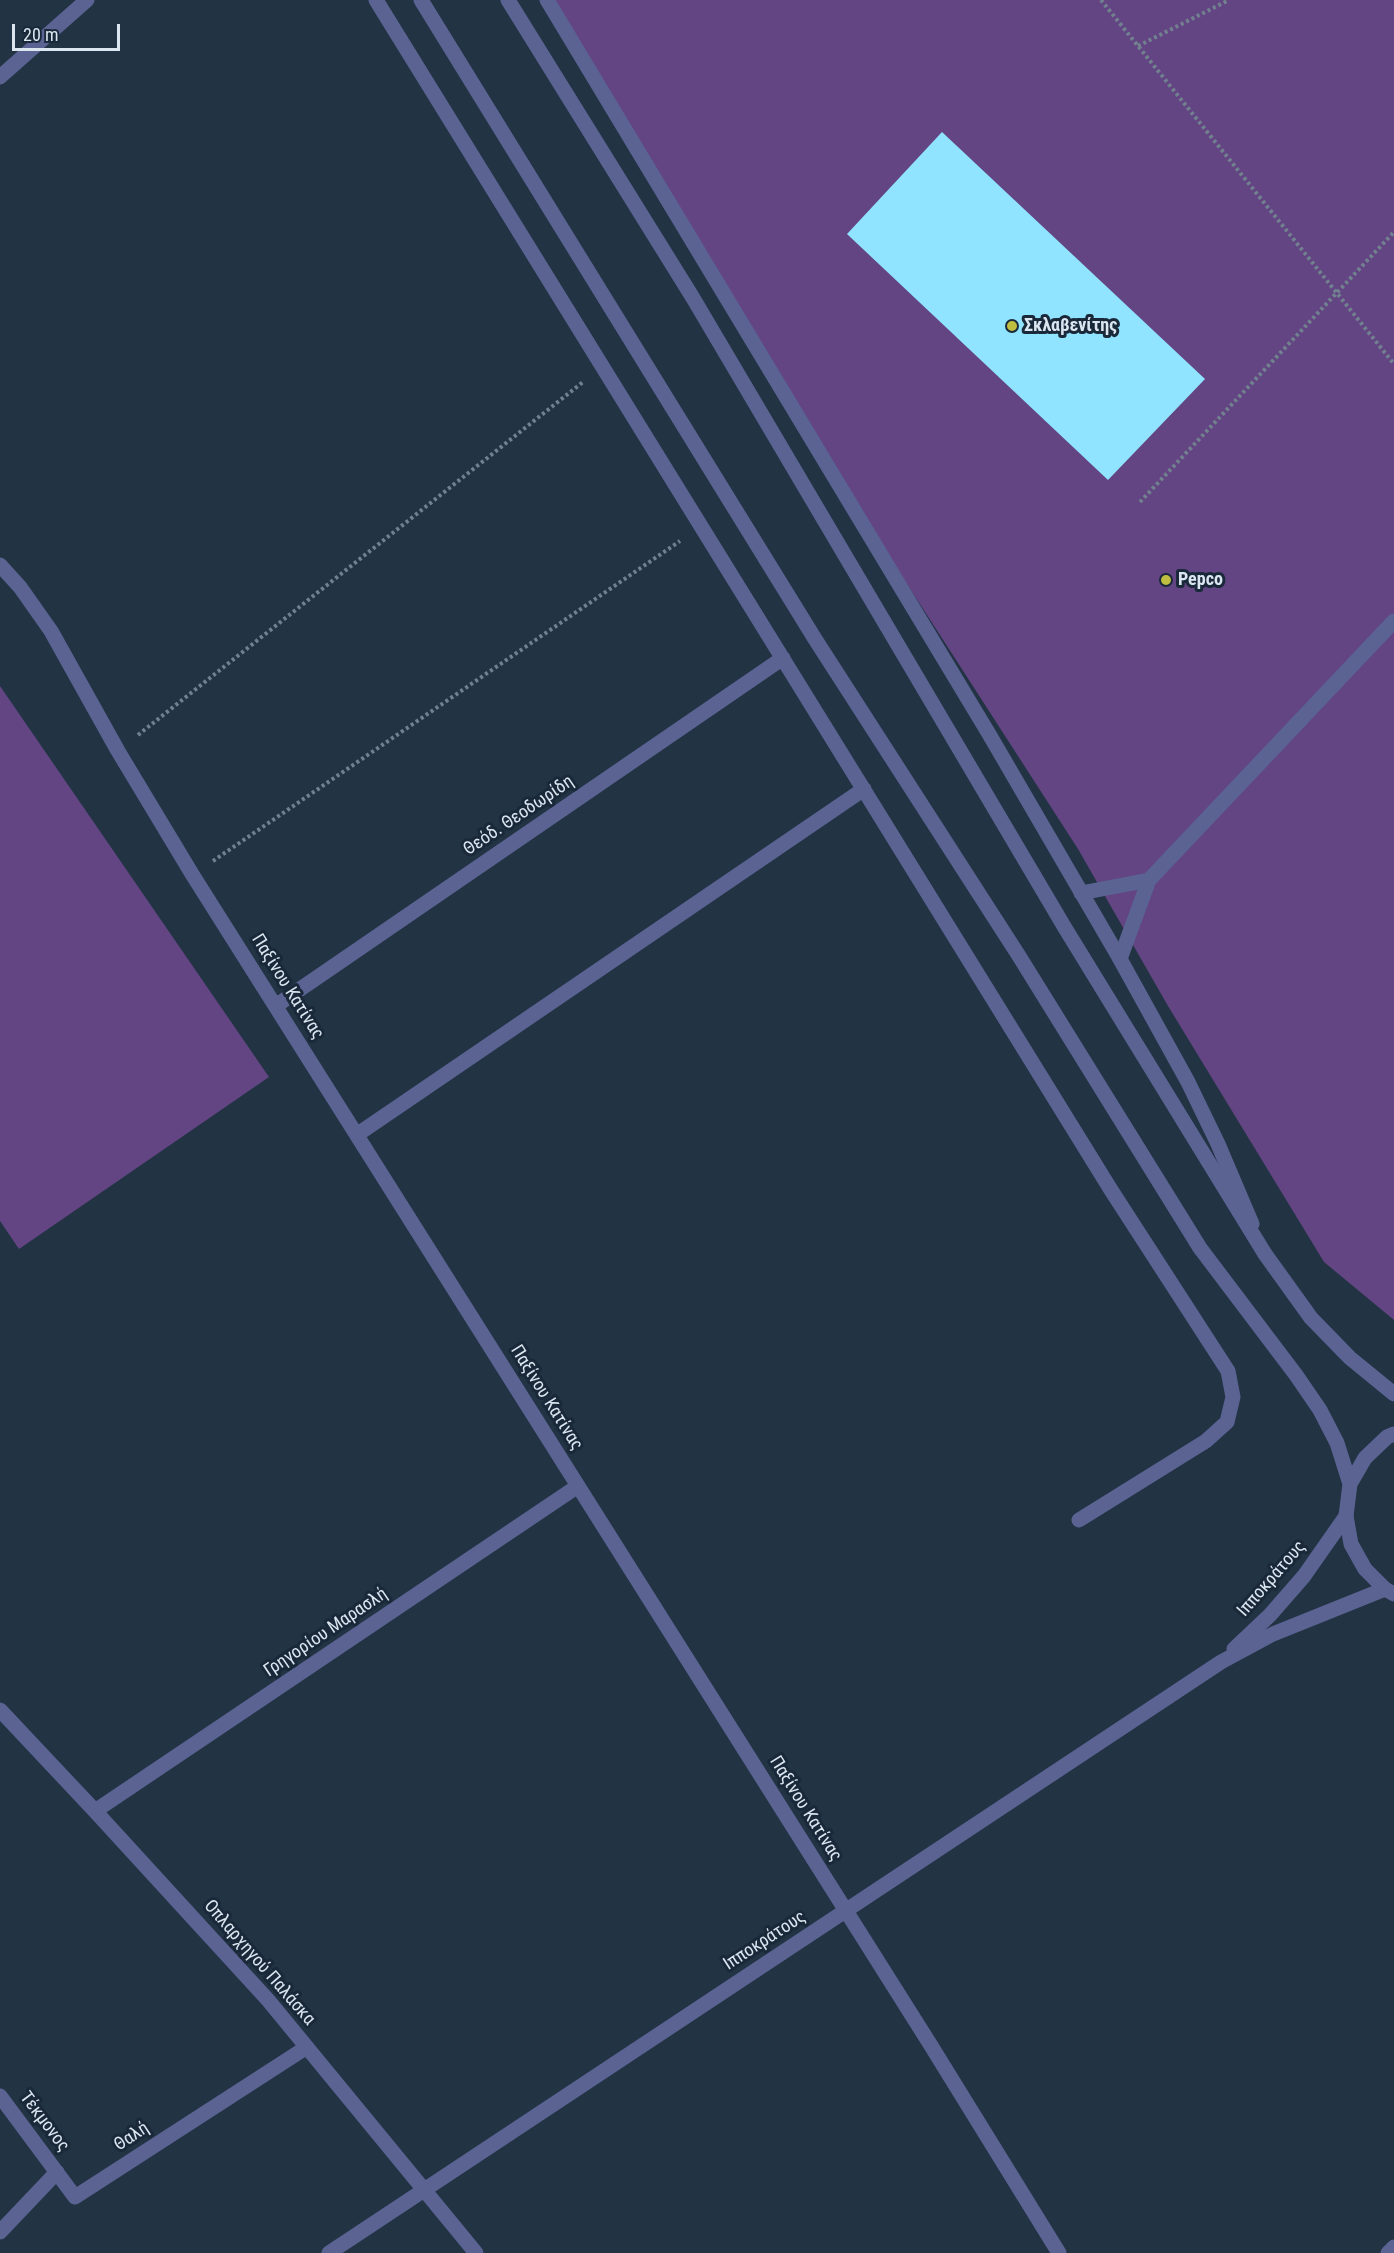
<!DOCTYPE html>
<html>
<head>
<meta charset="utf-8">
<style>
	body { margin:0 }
	#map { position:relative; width:1394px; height:2253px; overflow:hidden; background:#234; font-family:"Roboto Condensed",sans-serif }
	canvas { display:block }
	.scale { position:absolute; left:12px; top:24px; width:108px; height:27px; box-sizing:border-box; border:3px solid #dbe6f0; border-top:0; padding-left:8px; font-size:18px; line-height:21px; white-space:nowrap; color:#dbe6f0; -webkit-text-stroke:4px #19293a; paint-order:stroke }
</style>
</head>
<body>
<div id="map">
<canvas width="1394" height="2253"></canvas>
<div class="scale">20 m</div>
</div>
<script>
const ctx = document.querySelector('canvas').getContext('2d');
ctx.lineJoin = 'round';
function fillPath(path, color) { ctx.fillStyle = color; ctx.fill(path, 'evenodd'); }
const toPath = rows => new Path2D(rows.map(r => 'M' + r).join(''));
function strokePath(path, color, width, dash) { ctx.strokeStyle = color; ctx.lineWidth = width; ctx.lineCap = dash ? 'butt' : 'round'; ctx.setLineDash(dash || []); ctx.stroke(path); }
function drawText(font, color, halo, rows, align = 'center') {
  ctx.font = font + ' "Roboto Condensed",sans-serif'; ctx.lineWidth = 6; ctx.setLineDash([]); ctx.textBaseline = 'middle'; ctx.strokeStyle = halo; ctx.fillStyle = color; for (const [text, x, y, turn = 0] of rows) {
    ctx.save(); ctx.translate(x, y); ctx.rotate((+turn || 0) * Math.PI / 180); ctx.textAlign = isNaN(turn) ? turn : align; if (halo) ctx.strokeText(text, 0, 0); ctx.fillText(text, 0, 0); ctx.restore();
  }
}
const green = toPath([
	[540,0,1394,0,1394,1320,1324,1262,1168,1006,1078,849,707,274],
	[0,686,269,1077,19,1249,0,1221]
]);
const building = toPath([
	[942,132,1205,379,1108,480,847,234]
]);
const path = toPath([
	[1101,0,1394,364],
	[1138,46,1229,0],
	[1140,502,1394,232],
	[138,735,583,382],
	[213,861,680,541]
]);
const service = toPath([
	[1081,893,1149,880],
	[1120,959,1149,880,1394,621]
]);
const minor = toPath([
	[376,0,1111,1190,1228,1371,1233,1397,1227,1422,1206,1441,1079,1520],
	[547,0,989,734,1120,959,1188,1082,1218,1144,1252,1224],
	[0,77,87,0],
	[0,565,20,587,51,631,118,751,192,874,930,2044,1059,2253],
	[277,1005,783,658],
	[358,1134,864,789],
	[1234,1649,1270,1615,1304,1576,1346,1516],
	[0,1710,95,1811,268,2000,476,2253],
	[95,1811,578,1486],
	[0,2096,75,2197,307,2047],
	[0,2232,57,2172],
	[329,2253,1221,1662,1273,1634,1385,1589],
	[1388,2253,1394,2247]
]);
const tertiary = toPath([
	[421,0,815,639,1019,956,1200,1248,1296,1375,1320,1410,1337,1443,1350,1484],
	[508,0,693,298,1065,928,1265,1254,1311,1318,1350,1358,1394,1394],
	[1394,1434,1387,1437,1365,1458,1350,1484,1346,1516,1351,1544,1365,1569,1385,1589,1394,1594]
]);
const markers = [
	[1012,326,6,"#c0be41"],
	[1166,580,6,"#c0be41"]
];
const poiNames = [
	["Σκλαβενίτης",1024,326],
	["Pepco",1178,580]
];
const streetNames = [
	["Θεόδ. Θεοδωρίδη",519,816,-34],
	["Παξίνου Κατίνας",287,987,58],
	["Παξίνου Κατίνας",546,1398,58],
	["Ιπποκράτους",1272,1579,-49],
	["Γρηγορίου Μαρασλή",326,1633,-34],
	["Παξίνου Κατίνας",805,1809,58],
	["Ιπποκράτους",765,1941,-33],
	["Οπλαρχηγού Παλάσκα",259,1963,49],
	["Τέκμονος",44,2122,53],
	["Θαλή",132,2137,-33]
];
fillPath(green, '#624582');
fillPath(building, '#91e4ff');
strokePath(path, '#72818f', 4, [3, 3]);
strokePath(service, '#5b6393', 15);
strokePath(minor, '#5b6393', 15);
strokePath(tertiary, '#5b6393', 15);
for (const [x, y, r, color] of markers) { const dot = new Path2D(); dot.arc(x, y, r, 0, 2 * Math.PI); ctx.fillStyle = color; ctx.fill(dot); strokePath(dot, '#19293a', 2); }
drawText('bold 18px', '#dbe6f0', '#19293a', poiNames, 'left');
drawText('18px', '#dbe6f0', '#19293a', streetNames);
</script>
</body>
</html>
